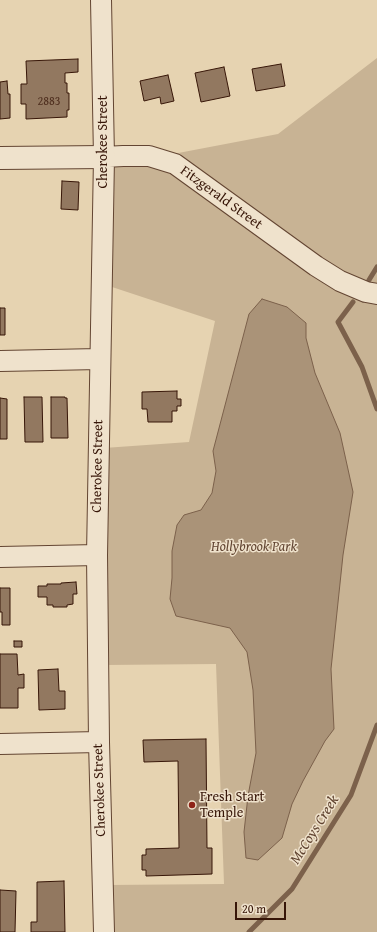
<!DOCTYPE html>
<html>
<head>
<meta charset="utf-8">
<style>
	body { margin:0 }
	#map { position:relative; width:377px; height:932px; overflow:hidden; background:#e6d3b1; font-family:"Gentium Book Plus",serif }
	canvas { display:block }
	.scale { position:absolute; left:235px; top:902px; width:51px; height:18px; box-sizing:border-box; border:2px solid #371608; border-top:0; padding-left:5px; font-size:12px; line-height:14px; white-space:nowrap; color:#371608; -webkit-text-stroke:3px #efe2cc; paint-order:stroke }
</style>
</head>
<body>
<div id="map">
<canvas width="377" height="932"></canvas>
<div class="scale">20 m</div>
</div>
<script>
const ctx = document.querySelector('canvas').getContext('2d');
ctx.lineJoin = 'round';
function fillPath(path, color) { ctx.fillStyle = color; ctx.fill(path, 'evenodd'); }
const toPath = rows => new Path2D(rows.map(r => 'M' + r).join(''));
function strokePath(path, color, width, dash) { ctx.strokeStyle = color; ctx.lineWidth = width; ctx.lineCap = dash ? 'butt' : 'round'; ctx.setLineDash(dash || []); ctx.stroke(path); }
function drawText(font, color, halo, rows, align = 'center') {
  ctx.font = font + ' "Gentium Book Plus",serif'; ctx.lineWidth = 3; ctx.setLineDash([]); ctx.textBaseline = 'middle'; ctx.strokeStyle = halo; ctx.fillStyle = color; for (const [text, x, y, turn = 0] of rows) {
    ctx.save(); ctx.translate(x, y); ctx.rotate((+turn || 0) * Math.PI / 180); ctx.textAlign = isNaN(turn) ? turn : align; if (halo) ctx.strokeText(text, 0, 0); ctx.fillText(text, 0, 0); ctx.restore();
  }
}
const green = toPath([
	[377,58,377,932,110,932,109,885,224,884,216,664,105,665,104,448,189,442,215,321,109,286,110,166,278,134]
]);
const water = toPath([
	[262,299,287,307,306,323,306,338,315,373,340,433,353,492,343,555,331,669,334,729,325,741,303,781,292,804,282,838,258,860,246,858,244,832,248,796,256,753,253,690,247,652,230,628,176,616,170,599,172,578,172,551,177,525,184,515,201,510,212,493,216,471,213,451,249,314,262,299]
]);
const stream = toPath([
	[369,280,377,267],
	[353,302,338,322,362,367,377,409],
	[249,932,292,889,351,795,377,725]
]);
const building = toPath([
	[78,59,78,72,65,73,65,83,67,83,67,93,69,93,69,110,67,110,67,117,26,119,26,104,21,104,21,84,27,84,26,61,78,59],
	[281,64,285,86,256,91,252,69,281,64],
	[224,67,230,96,201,102,195,73,224,67],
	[168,75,174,101,161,104,160,97,144,101,140,81,168,75],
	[7,81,8,94,10,94,10,118,0,119,0,82,7,81],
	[62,181,79,182,78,210,61,209,62,181],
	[0,308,5,308,5,335,0,335,0,308],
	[177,391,177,399,181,399,181,406,177,406,177,411,172,411,172,422,148,422,147,409,142,409,142,392,177,391],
	[24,397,42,397,43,442,25,442,24,397],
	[51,397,65,397,65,398,67,398,68,438,51,438,51,397],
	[0,398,7,399,7,439,0,439,0,398],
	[76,582,77,594,73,594,73,604,67,605,67,607,53,607,53,605,47,605,47,597,38,597,38,586,47,586,47,584,61,584,61,583,76,582],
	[0,588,10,588,10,625,2,625,2,612,0,612,0,588],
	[14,641,22,641,22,647,14,647,14,641],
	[0,654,17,654,18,675,24,674,24,688,18,688,18,708,0,708,0,654],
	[58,669,59,691,65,691,65,709,39,710,38,670,58,669],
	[206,739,207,848,212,848,212,874,146,876,146,870,142,870,142,855,146,855,146,849,179,848,178,761,144,762,143,740,206,739],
	[64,881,65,932,31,932,31,922,37,922,37,882,64,881],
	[0,890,16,891,15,932,0,932,0,890]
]);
const minor = toPath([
	[101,0,104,157,97,555,99,742,104,932],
	[104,157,123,156,149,156,175,164,316,266,340,281,366,292,377,294],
	[0,361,99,359],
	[0,557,97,555],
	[0,744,99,742]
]);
const tertiary = toPath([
	[0,158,104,157]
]);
const markers = [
	[192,805,4,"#8f2418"]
];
const numberNames = [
	["2883",49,102]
];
const streetNames = [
	["Cherokee Street",103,142,-90],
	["Fitzgerald Street",221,198,36],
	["Cherokee Street",98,466,-89],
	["Cherokee Street",100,790,-92]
];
const parkNames = [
	["Hollybrook Park",254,547]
];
const poiNames = [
	["Fresh Start",200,797],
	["Temple",200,813]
];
const waterNames = [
	["McCoys Creek",315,830,-58]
];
fillPath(green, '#c8b394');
fillPath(water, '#aa9378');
strokePath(water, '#7c614b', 1);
strokePath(stream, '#7c614b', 5);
fillPath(building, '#927860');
strokePath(building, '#371608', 1);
strokePath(minor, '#634532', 22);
strokePath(tertiary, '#634532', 24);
strokePath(minor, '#efe2cc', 20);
strokePath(tertiary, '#efe2cc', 22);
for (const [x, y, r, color] of markers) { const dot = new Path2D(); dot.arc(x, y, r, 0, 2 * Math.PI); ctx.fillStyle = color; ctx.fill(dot); strokePath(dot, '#efe2cc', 1.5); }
drawText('12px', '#4e2e1e', null, numberNames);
drawText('14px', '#371608', '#efe2cc', streetNames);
drawText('italic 14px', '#624532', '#efe2cc', parkNames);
drawText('14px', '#371608', '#efe2cc', poiNames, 'left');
drawText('italic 15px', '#5f422f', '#efe2cc', waterNames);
</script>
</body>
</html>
